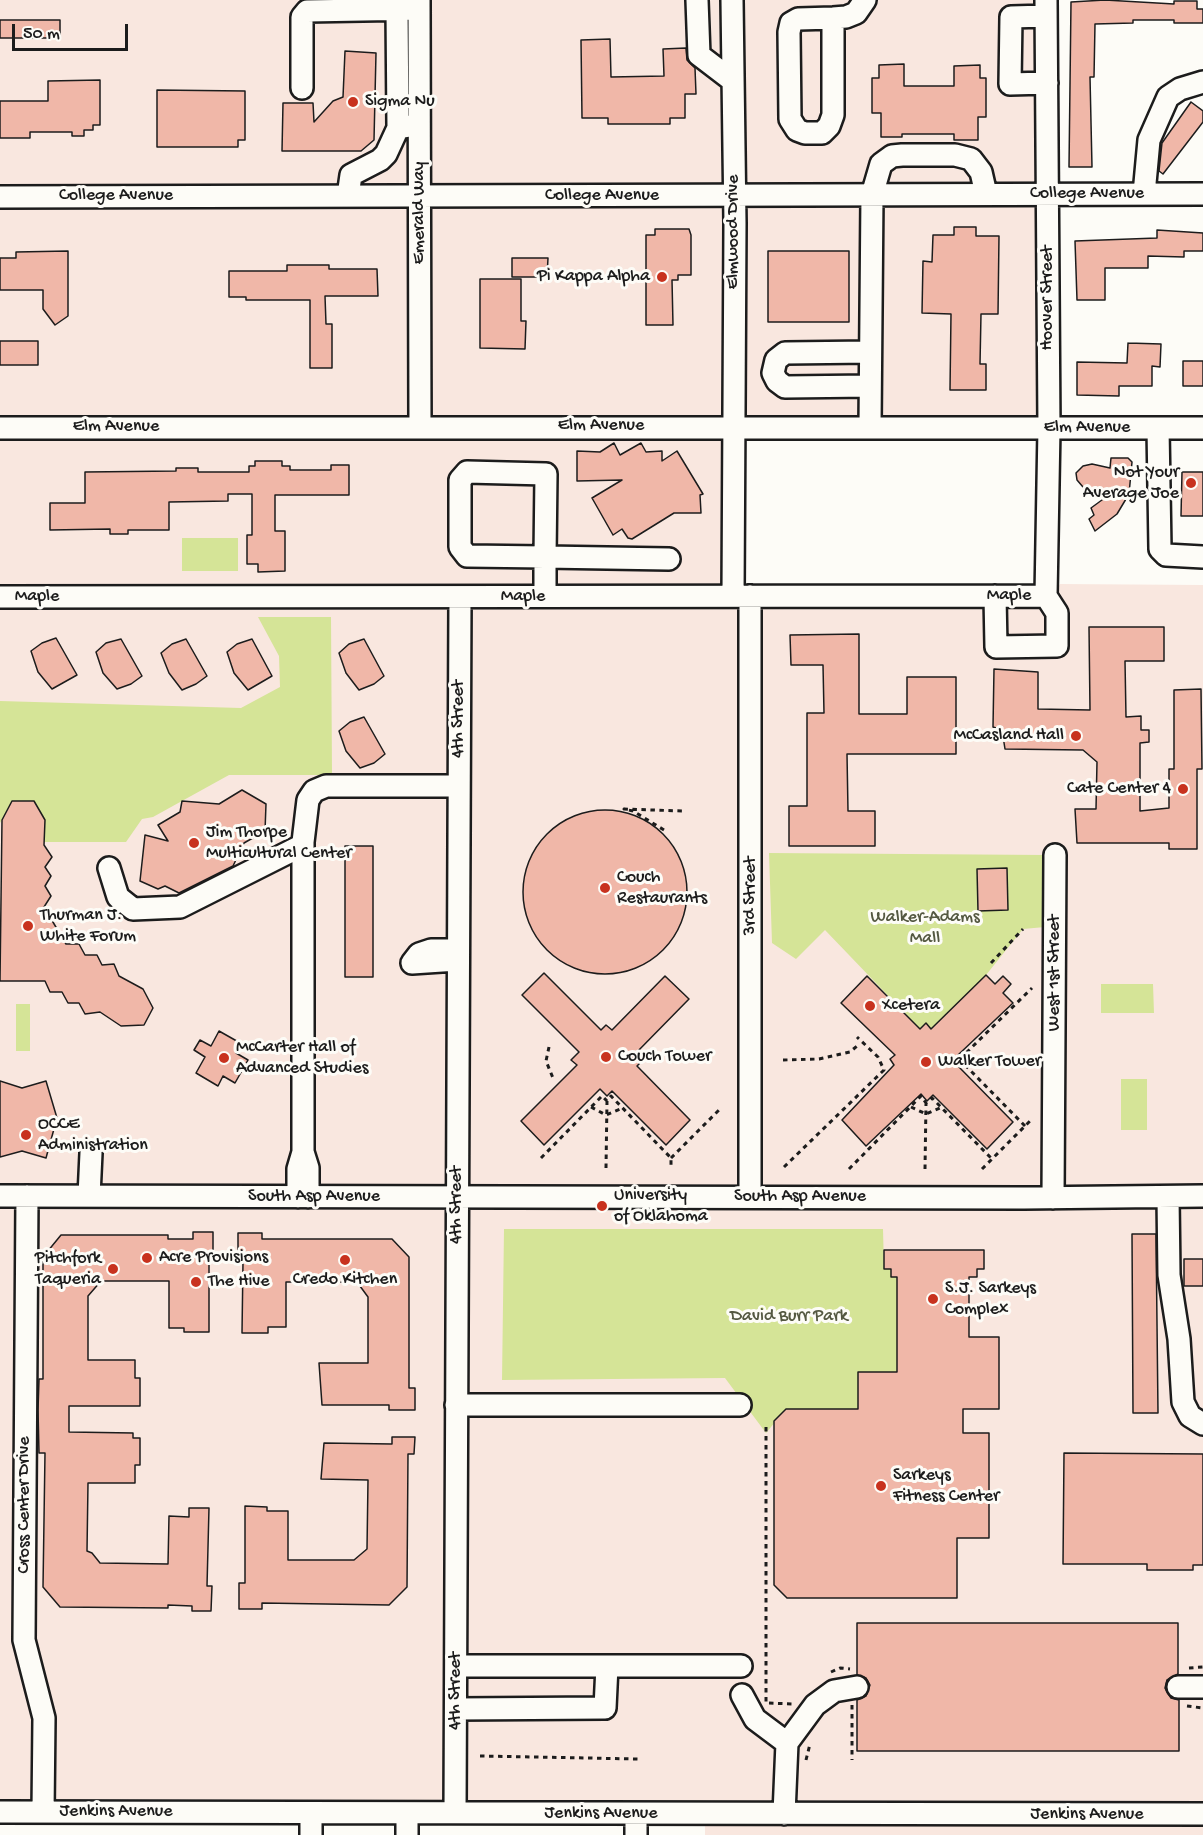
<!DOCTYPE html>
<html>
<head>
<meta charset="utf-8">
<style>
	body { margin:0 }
	#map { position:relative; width:1203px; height:1835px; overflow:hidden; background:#fdfcf7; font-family:"Gochi Hand",sans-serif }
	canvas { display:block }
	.scale { position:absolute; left:12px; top:24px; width:116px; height:27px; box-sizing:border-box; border:3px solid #1c1c1c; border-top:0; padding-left:8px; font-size:18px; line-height:21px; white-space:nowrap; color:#1c1c1c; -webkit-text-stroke:4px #fdfcf7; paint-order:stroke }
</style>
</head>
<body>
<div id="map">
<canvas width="1203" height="1835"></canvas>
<div class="scale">50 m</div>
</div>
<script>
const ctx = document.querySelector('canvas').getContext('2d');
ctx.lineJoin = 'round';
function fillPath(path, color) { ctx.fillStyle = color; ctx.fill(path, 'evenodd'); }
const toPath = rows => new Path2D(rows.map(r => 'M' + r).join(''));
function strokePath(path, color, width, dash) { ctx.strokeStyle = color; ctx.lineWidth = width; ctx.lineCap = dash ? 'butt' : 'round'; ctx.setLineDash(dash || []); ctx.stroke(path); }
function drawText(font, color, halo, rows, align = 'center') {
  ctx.font = font + ' "Gochi Hand",sans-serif'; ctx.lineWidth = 6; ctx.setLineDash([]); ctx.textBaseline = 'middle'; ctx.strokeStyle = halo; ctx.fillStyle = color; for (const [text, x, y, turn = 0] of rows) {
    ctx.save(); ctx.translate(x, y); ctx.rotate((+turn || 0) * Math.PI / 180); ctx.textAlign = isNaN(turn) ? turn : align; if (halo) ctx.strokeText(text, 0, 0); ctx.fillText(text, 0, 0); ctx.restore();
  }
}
const built = toPath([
	[0,0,1040,0,1038,416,727,417,726,606,1045,607,1060,584,1203,585,1203,1835,705,1835,705,1806,0,1804]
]);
const green = toPath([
	[182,538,238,538,238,571,182,571],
	[258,617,331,617,332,775,229,775,153,817,142,819,126,842,44,842,45,820,34,801,12,801,0,823,0,701,241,708,280,687,279,656],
	[769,853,1046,855,1045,927,1023,929,986,975,931,1029,920,1029,825,930,796,959,772,943],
	[1101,984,1153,984,1154,1013,1101,1013],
	[16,1004,30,1004,30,1051,16,1051],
	[1121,1079,1147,1079,1147,1130,1121,1130],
	[504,1229,883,1229,884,1268,891,1269,891,1277,897,1277,897,1372,858,1372,858,1409,786,1409,766,1433,725,1378,502,1380]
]);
const building = toPath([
	[1105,0,1174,4,1174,1,1197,1,1197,9,1203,9,1203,23,1174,23,1174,20,1133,20,1133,23,1095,24,1094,77,1090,77,1092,167,1069,167,1071,2,1105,0],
	[0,20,60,20,60,38,0,38,0,20],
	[610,39,611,77,664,76,663,49,686,48,687,60,695,68,696,94,685,94,685,118,670,118,670,124,608,124,608,118,582,118,581,40,610,39],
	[345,51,376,53,374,140,361,151,282,151,283,103,313,103,314,122,333,101,343,97,345,51],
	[904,64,904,86,954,86,954,66,980,65,980,78,986,78,986,117,978,117,978,140,954,140,954,134,902,134,902,137,881,137,881,113,872,113,872,78,879,78,879,65,904,64],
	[100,80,100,125,93,125,93,130,84,130,84,136,72,136,72,132,30,132,30,138,0,138,0,101,48,101,48,81,100,80],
	[157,90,245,91,245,140,238,140,238,147,157,147,157,90],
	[1191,102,1203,111,1203,122,1163,174,1159,171,1162,143,1191,102],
	[954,227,976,227,976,236,999,236,998,314,981,314,980,364,986,364,986,390,950,390,951,314,922,313,923,261,932,262,933,235,954,235,954,227],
	[655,229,689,229,691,235,691,275,678,275,678,280,672,280,673,325,646,325,646,235,655,235,655,229],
	[1157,230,1203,233,1203,251,1184,251,1184,257,1148,256,1148,268,1105,268,1105,300,1077,300,1075,241,1157,238,1157,230],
	[68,251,68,316,55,325,43,309,43,290,0,290,0,258,16,258,16,252,68,251],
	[768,251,849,251,849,322,768,322,768,251],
	[512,258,548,258,547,277,512,277,512,258],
	[287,265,329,265,329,269,377,269,378,296,325,296,326,324,332,324,332,368,310,368,310,300,246,300,246,297,229,297,229,271,287,271,287,265],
	[480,279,521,279,521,321,526,321,525,349,480,348,480,279],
	[0,341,38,341,38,365,0,365,0,341],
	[1128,343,1161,344,1160,367,1152,366,1152,386,1119,386,1119,396,1077,395,1077,362,1127,363,1128,343],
	[1183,361,1203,361,1203,386,1183,386,1183,361],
	[614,443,620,455,641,443,646,452,662,451,662,461,677,451,703,494,700,495,701,513,674,513,632,539,628,538,622,529,613,535,592,498,622,480,577,481,577,451,600,452,614,443],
	[1111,458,1128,458,1132,462,1129,494,1117,514,1095,531,1089,519,1094,515,1091,508,1106,497,1083,487,1077,480,1076,473,1083,466,1092,464,1110,468,1111,458],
	[255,461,282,461,282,466,290,466,290,470,331,470,331,465,349,465,349,495,275,495,275,531,285,531,285,571,258,572,258,564,247,564,247,535,252,535,252,494,228,494,228,501,169,502,169,530,128,530,128,534,110,534,110,529,50,530,50,503,85,503,85,472,176,471,176,468,198,468,198,472,249,472,249,466,255,466,255,461],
	[1182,472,1203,472,1203,516,1181,516,1182,472],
	[1089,627,1164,627,1164,661,1125,661,1126,717,1141,716,1141,730,1149,730,1149,742,1140,743,1140,811,1169,808,1169,769,1174,769,1174,690,1201,689,1202,769,1197,769,1197,849,1169,849,1169,843,1077,843,1075,809,1096,809,1097,762,1083,750,1005,749,1002,730,993,727,994,669,1038,672,1038,709,1090,710,1089,627],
	[859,634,859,714,907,714,907,677,956,677,956,754,847,754,848,811,875,811,875,846,789,846,789,806,807,806,807,713,824,713,823,665,791,665,790,635,859,634],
	[56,638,77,675,52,689,38,672,31,651,42,643,56,638],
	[121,639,142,676,131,684,117,689,103,673,96,652,106,643,121,639],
	[186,639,207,676,196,684,182,690,169,673,161,653,172,644,186,639],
	[252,639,272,676,248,690,234,673,227,652,237,644,252,639],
	[364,639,384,676,374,684,359,690,346,673,339,653,349,644,364,639],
	[364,717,385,754,374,763,360,768,346,751,339,731,350,722,364,717],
	[242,790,266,804,265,831,244,843,233,866,179,893,165,886,158,889,140,881,145,835,168,841,158,825,180,812,182,801,219,804,242,790],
	[12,801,34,801,45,820,44,845,52,857,45,867,51,876,45,886,51,896,44,907,66,944,79,944,85,955,97,955,102,965,114,964,119,976,143,989,153,1008,144,1025,121,1026,100,1012,85,1014,79,1003,68,1003,62,992,50,992,45,981,0,981,2,820,12,801],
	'523 892a82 82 0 1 1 164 0a82 82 0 1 1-164 0Z',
	[345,846,373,846,373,977,345,977,345,846],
	[1007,868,1008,910,978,911,977,869,1007,868],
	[544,973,601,1030,606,1025,612,1030,665,976,689,999,635,1054,642,1061,637,1066,690,1120,666,1145,612,1091,607,1096,600,1089,544,1145,521,1121,577,1065,571,1060,579,1052,522,995,544,973],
	[986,975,995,984,1003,976,1011,984,1003,993,1013,1003,958,1055,962,1059,957,1065,1013,1122,987,1149,933,1095,927,1101,921,1094,866,1146,842,1120,894,1065,890,1059,895,1055,841,1003,867,976,920,1029,926,1023,931,1029,986,975],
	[219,1031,242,1044,236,1053,248,1060,235,1083,223,1076,218,1086,196,1073,205,1057,194,1050,200,1040,211,1046,219,1031],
	[0,1081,22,1088,46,1081,57,1118,46,1158,22,1151,0,1157,0,1081],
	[193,1232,213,1232,213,1258,209,1258,209,1332,184,1332,184,1328,169,1328,169,1281,101,1281,88,1296,88,1360,135,1360,135,1378,140,1378,140,1406,69,1406,69,1432,133,1433,133,1438,140,1438,140,1465,135,1465,135,1483,88,1483,87,1551,92,1553,100,1563,168,1564,169,1516,189,1517,189,1508,209,1508,207,1586,212,1586,211,1611,192,1611,192,1606,168,1605,168,1608,60,1607,43,1587,45,1453,39,1453,38,1410,39,1379,43,1379,43,1257,61,1235,168,1235,168,1239,193,1239,193,1232],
	[238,1233,262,1233,262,1239,392,1239,409,1257,409,1388,415,1388,415,1410,389,1410,389,1405,322,1405,319,1363,368,1363,368,1297,357,1282,286,1282,286,1327,268,1327,268,1333,242,1333,243,1262,238,1262,238,1233],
	[1132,1234,1156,1234,1158,1413,1133,1413,1132,1234],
	[884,1250,984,1250,984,1269,977,1269,977,1277,969,1277,969,1337,999,1337,999,1409,963,1409,963,1433,989,1433,989,1538,957,1538,957,1598,787,1598,774,1585,774,1421,786,1409,858,1409,858,1372,897,1372,897,1277,891,1277,891,1269,884,1269,884,1250],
	[1184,1259,1203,1259,1203,1286,1184,1286,1184,1259],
	[392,1437,415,1437,414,1454,408,1454,407,1587,389,1605,262,1603,262,1609,239,1609,239,1583,245,1583,245,1506,267,1507,267,1511,288,1511,288,1560,354,1560,367,1549,368,1480,321,1479,324,1443,392,1444,392,1437],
	[1064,1453,1203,1454,1203,1565,1193,1565,1193,1570,1147,1570,1147,1564,1063,1564,1064,1453],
	[857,1623,1178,1623,1178,1674,1167,1680,1165,1688,1171,1698,1179,1700,1179,1751,857,1751,857,1700,866,1696,870,1685,866,1678,857,1675,857,1623]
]);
const path = toPath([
	[664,830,633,811,624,809,682,811],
	[991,963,1023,929],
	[549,1047,546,1061,553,1078],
	[783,1060,819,1059,850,1052,857,1046],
	[591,1107,606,1115,623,1108],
	[911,1107,926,1114,942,1107],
	[1025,1126,965,1065,964,1055,1032,988],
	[541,1158,602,1096,607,1101,611,1096,671,1158,671,1167],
	[671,1158,721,1108],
	[784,1167,884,1070,878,1057,857,1037],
	[606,1168,607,1101],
	[849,1169,921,1096,926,1103,932,1098,992,1159],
	[925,1169,926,1103],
	[982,1169,1031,1120],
	[766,1427,766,1703,793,1704],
	[1189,1668,1203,1667],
	[831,1672,840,1668,850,1669],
	[852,1705,852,1760],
	[1187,1706,1203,1708],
	[480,1756,639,1759],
	[806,1760,810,1744]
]);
const minor = toPath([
	[419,0,420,426],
	[697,0,699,55,733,81],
	[732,0,735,223,733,596],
	[1046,0,1049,428,1046,596],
	[397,9,398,128],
	[1046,16,1011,17,1010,84,1047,83],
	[833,18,833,115,829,126,822,133,805,133,797,130,790,119,789,32,791,23,798,19,833,18,846,17,856,13,865,0],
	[302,88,302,17,307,11,419,9],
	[1144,194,1149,140,1168,97,1180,89,1203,82],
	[348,196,351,175,380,160,386,154,398,128,410,126],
	[0,197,1203,194],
	[870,386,785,387,777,381,773,373,776,360,785,353,870,352],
	[870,426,872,195,881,164,892,156,902,155,955,155,971,159,981,172,986,194],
	[0,428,1203,428],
	[1158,428,1160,549,1166,555,1203,557],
	[545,596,545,557,546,474,467,472,460,480,460,547,467,556,545,557,669,559],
	[750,596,750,1197],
	[995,596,996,647,1057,646,1057,613,1046,596],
	[0,597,1046,596],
	[109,868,118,897,133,909,180,907,303,845],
	[457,960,412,963,419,954,431,950,457,950],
	[303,1152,303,842,308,800,314,791,326,786,458,786],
	[0,1196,1024,1198,1203,1196],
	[27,1196,24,1640,44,1718,43,1812],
	[89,1196,91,1153],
	[298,1197,298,1169,303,1152,308,1168,308,1197],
	[1168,1197,1169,1275,1179,1339,1183,1402,1190,1416,1203,1424],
	[1053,1198,1055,855],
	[456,1405,740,1405],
	[456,1666,741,1666],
	[1178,1687,1203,1687],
	[742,1695,755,1719,787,1743],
	[456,1709,605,1708,607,1666],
	[0,1812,1203,1814],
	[311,1813,311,1835],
	[407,1813,407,1835],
	[455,1813,460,597],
	[784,1814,787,1743,815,1705,834,1691,857,1687],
	[636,1835,636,1814]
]);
const markers = [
	[353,102,6,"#c8321e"],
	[662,277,6,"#c8321e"],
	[1191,483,6,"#c8321e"],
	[1076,736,6,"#c8321e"],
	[1183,789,6,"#c8321e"],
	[194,843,6,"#c8321e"],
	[605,888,6,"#c8321e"],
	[28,926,6,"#c8321e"],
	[870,1006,6,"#c8321e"],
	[606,1057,6,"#c8321e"],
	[224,1058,6,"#c8321e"],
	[926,1062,6,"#c8321e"],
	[26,1135,6,"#c8321e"],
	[602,1206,6,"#c8321e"],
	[147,1258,6,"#c8321e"],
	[345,1260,6,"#c8321e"],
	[113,1269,6,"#c8321e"],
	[196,1282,6,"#c8321e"],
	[933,1299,6,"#c8321e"],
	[881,1486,6,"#c8321e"]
];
const poiNames = [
	["Sigma Nu",365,102],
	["Pi Kappa Alpha",650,277,"right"],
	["Not Your",1179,473,"right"],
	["Average Joe",1179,494,"right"],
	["McCasland Hall",1064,736,"right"],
	["Cate Center 4",1171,789,"right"],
	["Jim Thorpe",206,833],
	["Multicultural Center",206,854],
	["Couch",617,878],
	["Restaurants",617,899],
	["Thurman J.",40,916],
	["White Forum",40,937],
	["Xcetera",882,1006],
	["McCarter Hall of",236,1048],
	["Advanced Studies",236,1069],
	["Couch Tower",618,1057],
	["Walker Tower",938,1062],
	["OCCE",38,1125],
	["Administration",38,1146],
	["University",614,1196],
	["of Oklahoma",614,1217],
	["Acre Provisions",159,1258],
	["Pitchfork",101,1259,"right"],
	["Taqueria",101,1280,"right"],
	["Credo Kitchen",345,1280,"center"],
	["The Hive",208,1282],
	["S.J. Sarkeys",945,1289],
	["Complex",945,1310],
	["Sarkeys",893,1476],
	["Fitness Center",893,1497]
];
const streetNames = [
	["College Avenue",1087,194],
	["College Avenue",116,196],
	["College Avenue",602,196],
	["Emerald Way",420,213,-90],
	["Elmwood Drive",734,232,-90],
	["Hoover Street",1048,298,-90],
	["Elm Avenue",601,426],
	["Elm Avenue",116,427],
	["Elm Avenue",1087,428],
	["Maple",1009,596],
	["Maple",37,597],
	["Maple",523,597],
	["4th Street",459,719,-90],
	["3rd Street",751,896,-90],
	["West 1st Street",1055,973,-90],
	["South Asp Avenue",314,1197],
	["South Asp Avenue",800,1197],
	["4th Street",457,1205,-90],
	["Cross Center Drive",25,1505,-90],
	["4th Street",456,1691,-90],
	["Jenkins Avenue",116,1812],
	["Jenkins Avenue",601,1814],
	["Jenkins Avenue",1087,1815]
];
const parkNames = [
	["Walker-Adams",925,918],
	["Mall",925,939],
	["David Burr Park",789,1317]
];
fillPath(built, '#f9e7df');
fillPath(green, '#d5e497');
fillPath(building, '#f0b7a8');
strokePath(building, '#1c1c1c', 1.5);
strokePath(minor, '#1c1c1c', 26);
strokePath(path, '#1c1c1c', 3, [4.5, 4.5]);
strokePath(minor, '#fdfcf7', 21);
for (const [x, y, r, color] of markers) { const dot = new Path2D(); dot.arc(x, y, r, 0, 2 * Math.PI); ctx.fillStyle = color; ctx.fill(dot); strokePath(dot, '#fdfcf7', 2); }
drawText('18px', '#1c1c1c', '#fdfcf7', poiNames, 'left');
drawText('18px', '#1c1c1c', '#fdfcf7', streetNames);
drawText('18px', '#545841', '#fdfcf7', parkNames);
</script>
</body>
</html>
